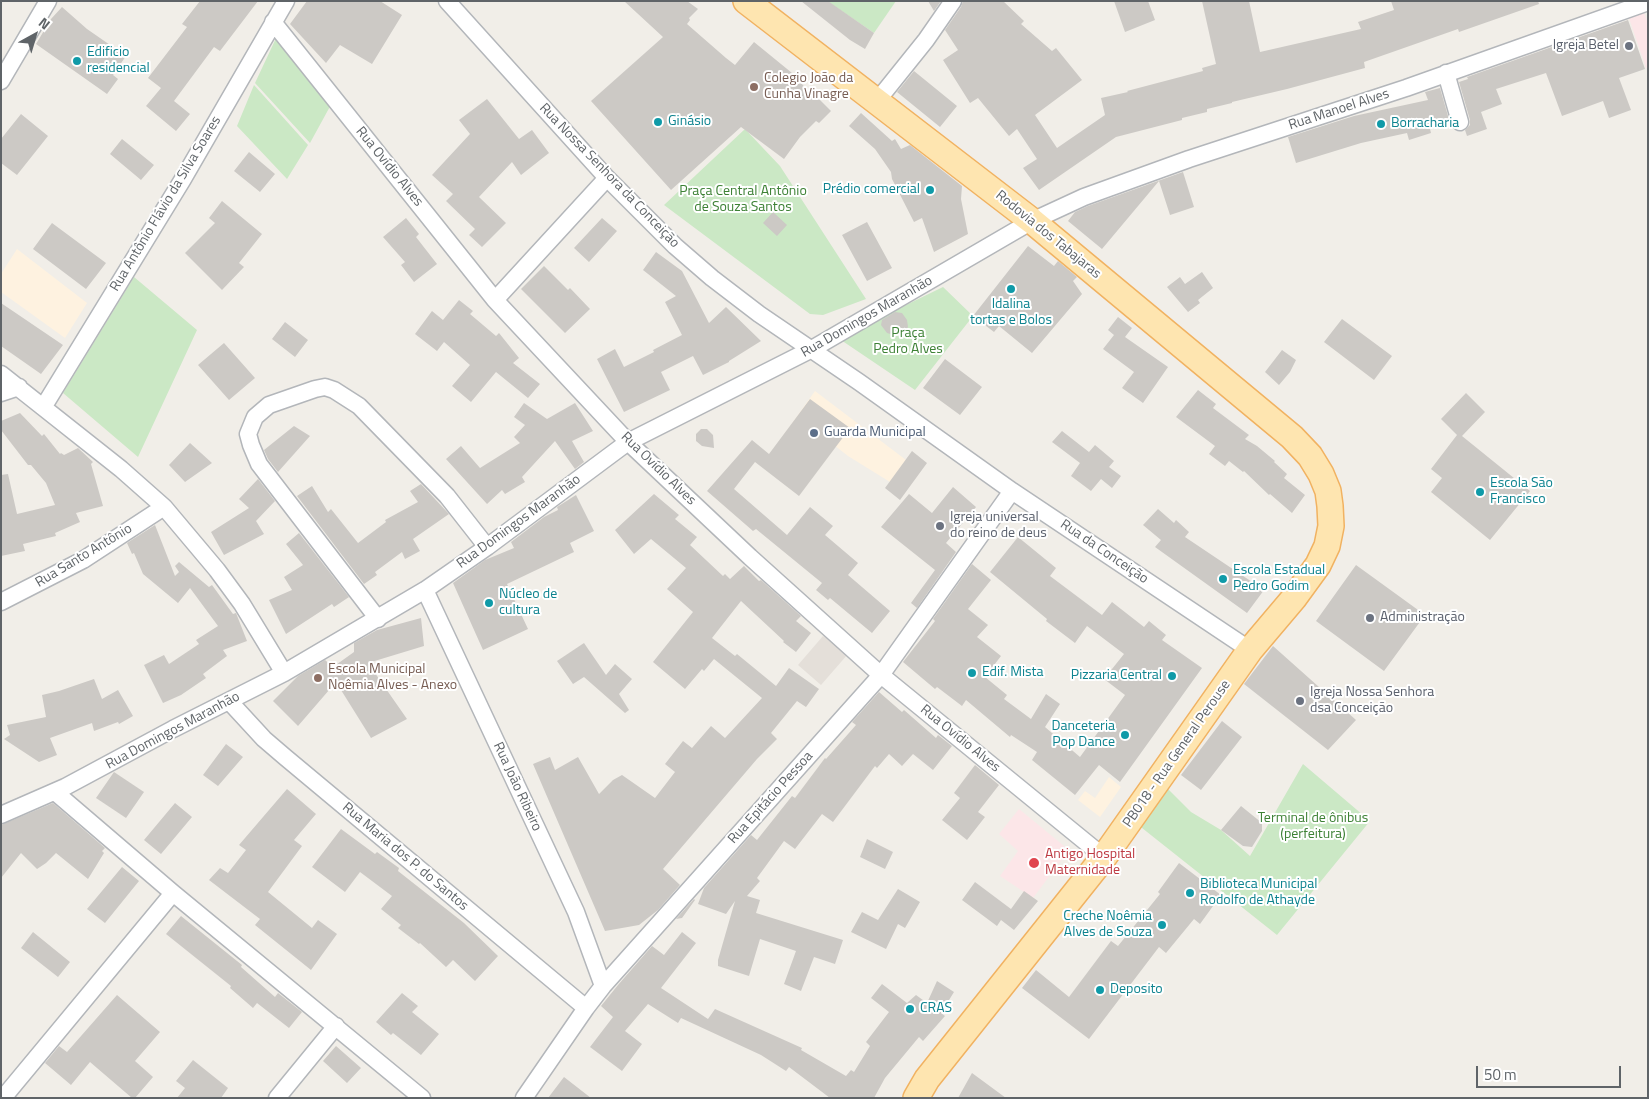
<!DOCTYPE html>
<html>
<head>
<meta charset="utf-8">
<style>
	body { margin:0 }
	#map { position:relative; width:1649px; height:1099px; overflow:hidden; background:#f1eee8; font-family:"Titillium Web",sans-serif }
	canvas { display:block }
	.frame { position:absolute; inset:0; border:2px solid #5f6468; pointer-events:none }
	.north { position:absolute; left:10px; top:10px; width:50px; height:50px; -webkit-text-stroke:4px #fff; paint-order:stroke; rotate:39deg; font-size:14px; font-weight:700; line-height:20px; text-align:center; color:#5f6468 }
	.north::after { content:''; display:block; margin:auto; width:18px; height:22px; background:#5f6468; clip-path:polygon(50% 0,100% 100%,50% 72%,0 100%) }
	.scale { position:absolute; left:1476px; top:1066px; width:145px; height:22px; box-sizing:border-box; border:2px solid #5f6468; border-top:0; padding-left:6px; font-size:15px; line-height:18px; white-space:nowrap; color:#5f6468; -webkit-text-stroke:4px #fff; paint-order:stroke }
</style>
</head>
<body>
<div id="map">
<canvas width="1649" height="1099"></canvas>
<div class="frame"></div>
<div class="north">N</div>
<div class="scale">50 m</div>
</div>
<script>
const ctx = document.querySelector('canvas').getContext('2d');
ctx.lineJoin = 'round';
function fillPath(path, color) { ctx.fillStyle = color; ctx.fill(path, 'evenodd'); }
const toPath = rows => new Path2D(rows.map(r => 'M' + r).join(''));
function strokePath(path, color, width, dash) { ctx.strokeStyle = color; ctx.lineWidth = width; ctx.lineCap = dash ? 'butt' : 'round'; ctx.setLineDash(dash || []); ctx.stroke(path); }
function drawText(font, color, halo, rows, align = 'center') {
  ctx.font = font + ' "Titillium Web",sans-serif'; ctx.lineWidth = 4; ctx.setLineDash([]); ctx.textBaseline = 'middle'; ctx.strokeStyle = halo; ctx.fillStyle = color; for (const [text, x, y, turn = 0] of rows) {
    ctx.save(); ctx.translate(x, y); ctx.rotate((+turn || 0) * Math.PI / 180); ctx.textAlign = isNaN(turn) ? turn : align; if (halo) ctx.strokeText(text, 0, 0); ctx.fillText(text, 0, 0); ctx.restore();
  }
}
const commercial = toPath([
	[17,249,87,303,65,338,1,292,1,274],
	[815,391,906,460,890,482,848,456,834,445,773,450],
	[1109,777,1121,787,1100,817,1078,800,1085,791,1095,798]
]);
const education = toPath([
	[823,636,848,654,821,685,798,665]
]);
const medical = toPath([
	[1644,13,1648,23,1648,67,1646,68,1629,18],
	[1019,809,1069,850,1033,898,1000,876,1018,851,999,834]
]);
const green = toPath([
	[827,1,896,1,874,33],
	[278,34,333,101,310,143,255,83],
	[254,85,308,145,287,179,237,126],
	[745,129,780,166,866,299,823,315,810,314,664,205],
	[134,277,197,330,138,457,63,393],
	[943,287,973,316,915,390,838,338],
	[1303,764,1370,821,1277,935,1137,824,1166,787,1191,812,1221,830,1250,856]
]);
const building = toPath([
	[200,1,258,1,220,51,214,47,174,101,190,114,176,131,146,106,161,88,148,78,187,27,182,24],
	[307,1,380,1,402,15,372,64,340,45,326,63,290,24],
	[624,1,687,1,698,9,689,18,690,20,687,24,726,58,735,65,754,42,792,73,810,93,812,92,831,111,819,123,816,121,800,137,784,159,741,127,671,190,591,101,663,37],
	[801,1,828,1,874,33,865,49,850,40],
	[928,1,941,1,934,11],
	[963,1,1003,1,1024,21,1021,24,1052,51,1056,48,1082,80,1035,115,1057,148,1105,115,1101,98,1128,92,1127,91,1203,71,1202,68,1216,64,1202,1,1249,1,1260,52,1361,29,1358,22,1394,10,1391,1,1538,1,1539,4,1459,32,1458,29,1364,62,1365,68,1287,89,1232,102,1232,103,1207,109,1207,112,1182,118,1182,120,1116,137,1039,190,1023,168,1037,159,1017,129,1009,136,978,98,970,103,943,60,958,50,945,30,961,7],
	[1114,1,1148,1,1155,20,1125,32],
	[62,7,87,29,126,56,113,75,118,79,107,94,36,44,51,19],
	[1628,20,1645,69,1619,78,1631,110,1609,118,1603,101,1562,116,1546,73,1496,89,1502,104,1481,112,1487,129,1467,136,1465,130,1470,125,1470,120,1459,82,1468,79,1467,77],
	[914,71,957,106,940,127,897,92],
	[1440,88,1450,123,1430,129,1431,133,1409,140,1407,133,1361,143,1296,163,1288,137,1354,116,1428,100,1425,92],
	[487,99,519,139,532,130,549,153,521,175,512,162,479,197,506,223,482,247,469,235,475,229,446,201,453,194,432,175,470,134,459,120],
	[861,113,892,141,895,139,901,149,910,145,962,186,961,199,968,234,934,252,922,218,914,222,892,179,891,172,875,149,849,126],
	[21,114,48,136,17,175,1,163,1,139],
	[122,139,154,165,141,180,110,154],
	[249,152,275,174,260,192,234,171],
	[1183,172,1194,207,1170,215,1159,181,1102,249,1068,221,1075,212,1088,206],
	[222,201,262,234,239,263,244,267,222,290,185,253,215,223,209,218],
	[773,212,787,225,777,236,763,223],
	[406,218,419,234,416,237,437,264,414,282,401,265,405,262,383,237],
	[602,218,617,231,589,262,574,248],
	[867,222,892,268,867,281,842,235],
	[52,223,106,263,86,289,33,249],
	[1028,246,1054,266,1058,261,1077,277,1073,281,1082,294,1032,353,999,326,994,332,973,316],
	[656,252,682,271,709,323,726,307,761,341,729,361,729,362,703,375,693,356,661,372,670,390,624,412,597,359,615,349,624,367,654,352,653,350,682,335,665,302,676,296,643,270],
	[544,266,568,290,570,288,590,309,565,333,521,289],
	[1202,272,1213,288,1198,300,1200,303,1188,312,1167,287,1180,277,1185,284],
	[459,300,473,311,470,314,496,336,499,333,519,358,513,363,540,384,528,398,496,372,471,402,452,386,470,365,444,342,437,351,415,334,432,311,443,320],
	[1,303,63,345,41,374,1,346],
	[895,312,902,313,907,320,908,327,904,333,897,336,887,333,881,325,882,320],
	[1118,317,1132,328,1125,337,1168,367,1143,403,1122,388,1134,372,1103,349,1114,335,1108,330],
	[1342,319,1392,356,1374,380,1324,342],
	[285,322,308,340,295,357,272,339],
	[224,343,255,378,229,400,198,365],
	[1282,350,1296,360,1290,372,1279,385,1265,372],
	[945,359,982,387,960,415,923,388],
	[1198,390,1216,404,1213,408,1249,435,1245,439,1257,446,1275,461,1274,462,1287,474,1284,478,1305,495,1292,513,1270,494,1269,495,1244,471,1243,472,1229,461,1225,466,1209,454,1215,446,1176,417],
	[1466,393,1485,412,1462,436,1530,491,1490,540,1431,492,1442,478,1431,469,1457,435,1441,419],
	[810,399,850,428,799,496,755,462,734,489,787,535,810,507,833,526,825,535,858,563,848,575,890,611,872,633,830,598,828,600,816,590,822,583,756,529,753,531,707,491,752,440,769,454],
	[524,403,547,419,575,403,593,431,572,441,584,462,575,469,555,441,522,477,525,482,505,494,502,490,487,504,446,459,461,446,480,468,520,443,514,437,525,425,514,417],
	[20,413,42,436,44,434,60,454,61,453,64,455,78,448,93,462,91,464,103,506,76,513,80,522,55,533,56,536,23,544,25,551,1,556,1,475,8,474,17,514,55,505,46,483,31,465,28,465,1,430,1,421],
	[294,426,310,436,278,472,268,459,264,450],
	[701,429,707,429,713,435,714,448,702,446,696,441,696,434],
	[1062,431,1089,452,1095,445,1114,461,1109,467,1121,476,1112,488,1101,479,1091,491,1071,476,1080,463,1052,442],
	[190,443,212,463,185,482,169,465],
	[912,451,927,463,900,500,885,488],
	[258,479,275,501,256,521,264,534,224,555,211,532,249,508,239,499],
	[421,484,449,514,413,539,420,551,405,559,402,552,375,572,377,575,364,584,297,496,312,486,328,512,331,509,358,543,386,522,385,520,418,502,410,491],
	[953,487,976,507,946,543,956,552,917,608,911,603,935,570,881,527,909,494,932,513],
	[654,494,679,515,675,519,697,537,690,545,723,576,725,574,730,579,744,566,759,581,761,580,801,616,796,621,811,633,796,652,783,642,784,641,741,601,712,638,735,656,737,654,776,686,789,668,819,689,806,707,797,701,771,733,777,739,757,759,663,869,680,885,658,910,639,925,605,931,533,764,550,757,555,770,578,757,599,794,613,780,622,775,655,798,675,772,665,764,683,741,692,748,711,726,725,738,762,698,714,659,704,671,702,669,685,689,653,662,693,612,667,589,686,568,651,539,634,554,615,530],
	[576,495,594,531,570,543,574,552,507,584,528,629,483,650,453,583,485,560,514,548,511,542,544,517,558,510,557,507],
	[1158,509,1174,523,1176,520,1189,532,1185,537,1264,590,1247,613,1155,547,1161,540,1143,525],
	[155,525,175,576,179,572,175,566,179,562,209,587,212,585,233,614,236,613,247,641,223,650,227,656,203,674,206,678,181,695,163,703,144,665,164,655,169,664,199,644,196,640,218,626,190,588,178,603,143,574,134,553,132,554,127,543],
	[299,533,349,597,334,607,332,604,286,634,269,600,292,590,284,577,303,565,286,544],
	[1018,537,1056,568,1050,576,1102,615,1112,602,1144,627,1149,621,1166,635,1162,640,1202,668,1120,782,1099,765,1075,795,1032,760,1037,752,1011,735,1010,737,966,700,962,706,937,687,935,689,903,662,935,621,933,619,972,564,991,580,968,609,988,625,977,637,1001,656,985,677,1007,695,1004,699,1031,719,1046,694,1060,704,1045,727,1080,757,1125,695,1104,679,1124,654,1087,626,1075,643,1046,621,1047,619,990,572],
	[1356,565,1425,615,1384,671,1316,621],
	[421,618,424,646,368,663,407,719,371,738,336,682,298,726,273,701,298,676,325,660,333,667,354,652,354,643,377,630],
	[584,643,606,675,615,664,632,679,619,694,629,710,625,713,584,677,573,684,557,661],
	[1273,646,1356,720,1328,750,1244,684],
	[94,679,102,699,118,690,133,716,119,724,118,722,94,731,92,723,50,738,57,755,39,762,4,739,10,735,7,725,46,717,42,695,59,691],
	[879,692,902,712,904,710,936,738,938,735,952,746,933,770,913,754,902,766,889,754,877,768,875,766,833,822,822,814,795,849,784,841,757,878,760,881,747,896,760,900,756,913,843,940,835,964,814,957,801,991,784,984,796,951,760,939,749,976,718,966,718,960,735,901,726,914,698,904,704,888,751,835,757,840,792,796,795,798,825,758,826,759,856,725,852,722],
	[1222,721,1242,737,1201,790,1181,775],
	[226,744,243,757,218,786,203,775],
	[975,765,999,785,978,812,985,817,967,840,942,820,960,798,954,793],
	[114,772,144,792,126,818,96,798],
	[287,789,316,814,294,840,302,846,268,892,312,928,318,920,337,934,311,970,255,925,260,919,209,880,220,868,228,873,246,850,239,845],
	[53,803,105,848,102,851,104,853,88,879,56,853,46,863,37,869,21,853,1,878,1,825],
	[175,803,192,817,161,854,144,840],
	[1241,806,1262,823,1262,831,1252,847,1243,846,1221,830],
	[341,829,375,854,377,852,399,868,398,871,464,923,498,956,475,981,453,960,446,967,420,943,419,944,398,928,401,925,381,909,392,896,360,872,345,892,312,867],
	[867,839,893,852,885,869,860,857],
	[1179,863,1221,895,1200,924,1194,919,1166,953,1159,947,1089,1039,1022,988,1036,970,1069,997,1111,941,1118,946,1160,894,1158,892],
	[122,867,139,881,105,923,87,909],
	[975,882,1011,909,1024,891,1038,901,1014,930,1001,920,997,926,962,900],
	[898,889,920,902,905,928,898,924,886,949,851,932,862,912,878,920],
	[694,899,695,900,682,918,676,919],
	[181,916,242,965,241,967,275,997,278,993,302,1012,289,1028,257,1003,253,1008,230,988,231,986,166,934],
	[33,932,70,962,58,977,21,948],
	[682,932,696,943,661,988,708,1019,715,1009,802,1048,801,1050,846,1076,851,1070,854,1072,870,1046,866,1042,889,1012,871,998,882,984,907,1003,916,995,927,1003,937,981,954,992,941,1013,945,1016,923,1041,919,1037,885,1078,874,1098,830,1098,789,1067,786,1071,761,1055,681,1018,678,1023,648,1004,625,1031,642,1044,622,1071,590,1047,613,1017,601,1006,618,985,652,946,664,955],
	[402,993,418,1006,412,1012,439,1034,421,1055,393,1033,391,1035,376,1022],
	[117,995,160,1032,135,1061,153,1077,135,1098,132,1098,90,1062,71,1085,45,1063,59,1046,67,1052],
	[336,1046,361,1068,347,1083,323,1061],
	[193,1060,228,1088,221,1098,177,1098,185,1088,176,1081],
	[972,1073,1006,1098,958,1098],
	[564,1077,591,1098,548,1098]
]);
const minor = toPath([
	[447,1,607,178,675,246,712,278,759,314,859,382,1012,491,1250,650],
	[273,22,495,300,628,442,750,557,881,675,1104,857],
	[1446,73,1460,122],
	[1,81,48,1],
	[877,101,926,40,953,1],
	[495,300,607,178],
	[1,374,121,469,164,507,217,570,242,604,284,673],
	[1,393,19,387],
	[44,406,183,179,286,1],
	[425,590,576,912,603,986],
	[1,602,83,560,164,507],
	[378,619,259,464,251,445,248,434,255,417,269,405,315,389,325,387,334,390,359,406,447,496,487,547],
	[229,701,264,739,285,757,586,1008],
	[55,792,173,893,422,1098],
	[1,815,65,787,173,729,284,673,425,590,487,547,628,442,812,349,1032,221,1084,197,1189,159,1406,88,1648,2],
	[3,1098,173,893],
	[277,1098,336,1026],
	[524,1098,586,1008,603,986,881,675,1012,491]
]);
const primary = toPath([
	[746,1,1032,221,1292,437,1310,456,1321,474,1328,491,1330,506,1331,526,1327,546,1318,565,1294,598,1250,650,1104,857,927,1079,916,1098]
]);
const markers = [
	[1629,46,5,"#6b7280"],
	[77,61,5,"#0f9aa8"],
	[754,87,5,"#8d6e63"],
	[658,122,5,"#0f9aa8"],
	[1381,124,5,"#0f9aa8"],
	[930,190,5,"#0f9aa8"],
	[1011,289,5,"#0f9aa8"],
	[814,433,5,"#5c6f8a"],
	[1480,492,5,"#0f9aa8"],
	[940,526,5,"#6b7280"],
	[1223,579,5,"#0f9aa8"],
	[489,603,5,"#0f9aa8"],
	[1370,618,5,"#6b7280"],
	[972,673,5,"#0f9aa8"],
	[1172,676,5,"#0f9aa8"],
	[318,678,5,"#8d6e63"],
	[1300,701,5,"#6b7280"],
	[1125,735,5,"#0f9aa8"],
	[1034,863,6,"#e0444e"],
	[1190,893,5,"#0f9aa8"],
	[1162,925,5,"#0f9aa8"],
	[1100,990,5,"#0f9aa8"],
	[910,1009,5,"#0f9aa8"]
];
const worshipNames = [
	["Igreja Betel",1619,46,"right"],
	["Igreja universal",950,518],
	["do reino de deus",950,534],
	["Administração",1380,618],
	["Igreja Nossa Senhora",1310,693],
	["dsa Conceição",1310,709]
];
const cultureNames = [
	["Edificio",87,53],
	["residencial",87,69],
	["Ginásio",668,122],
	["Borracharia",1391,124],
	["Prédio comercial",920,190,"right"],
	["Idalina",1011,305,"center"],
	["tortas e Bolos",1011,321,"center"],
	["Escola São",1490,484],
	["Francisco",1490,500],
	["Escola Estadual",1233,571],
	["Pedro Godim",1233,587],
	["Núcleo de",499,595],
	["cultura",499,611],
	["Edif. Mista",982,673],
	["Pizzaria Central",1162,676,"right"],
	["Danceteria",1115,727,"right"],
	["Pop Dance",1115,743,"right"],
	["Biblioteca Municipal",1200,885],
	["Rodolfo de Athayde",1200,901],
	["Creche Noêmia",1152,917,"right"],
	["Alves de Souza",1152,933,"right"],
	["Deposito",1110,990],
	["CRAS",920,1009]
];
const educationNames = [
	["Colegio João da",764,79],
	["Cunha Vinagre",764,95],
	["Escola Municipal",328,670],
	["Noêmia Alves - Anexo",328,686]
];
const streetNames = [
	["Rua Manoel Alves",1339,110,-18],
	["Rua Ovídio Alves",389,167,51],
	["Rua Nossa Senhora da Conceição",609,176,46],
	["Rua Antônio Flávio da Silva Soares",166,204,-59],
	["Rodovia dos Tabajaras",1048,235,39],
	["Rua Domingos Maranhão",867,317,-30],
	["Rua Ovídio Alves",658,469,44],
	["Rua Domingos Maranhão",519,522,-36],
	["Rua da Conceição",1104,552,34],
	["Rua Santo Antônio",84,556,-31],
	["Rua Domingos Maranhão",173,731,-28],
	["Rua Ovídio Alves",960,739,39],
	["PB018 - Rua General Perouse",1177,754,-55],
	["Rua João Ribeiro",517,787,65],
	["Rua Epitácio Pessoa",771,798,-48],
	["Rua Maria dos P. do Santos",405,857,40]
];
const parkNames = [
	["Praça Central Antônio",743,192],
	["de Souza Santos",743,208],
	["Praça",908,334],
	["Pedro Alves",908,350],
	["Terminal de ônibus",1313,819],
	["(perfeitura)",1313,835]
];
const serviceNames = [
	["Guarda Municipal",824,433]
];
const healthNames = [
	["Antigo Hospital",1045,855],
	["Maternidade",1045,871]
];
fillPath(commercial, '#fef2e0');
fillPath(education, '#e4dfd9');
fillPath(medical, '#fce6e8');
fillPath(green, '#cbe8c5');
fillPath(building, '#ccc9c5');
strokePath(minor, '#b3b6ba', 19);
strokePath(primary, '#f1b261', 28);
strokePath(minor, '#fff', 16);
strokePath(primary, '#fee5b0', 25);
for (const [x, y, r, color] of markers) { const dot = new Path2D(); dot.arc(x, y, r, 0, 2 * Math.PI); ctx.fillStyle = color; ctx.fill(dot); strokePath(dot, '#fff', 2); }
drawText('14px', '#5b616d', '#fff', worshipNames, 'left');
drawText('14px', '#0d838f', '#fff', cultureNames, 'left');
drawText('14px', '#785e54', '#fff', educationNames, 'left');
drawText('14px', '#5f6468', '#fff', streetNames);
drawText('14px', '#3d8135', '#fff', parkNames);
drawText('14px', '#4e5e75', '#fff', serviceNames, 'left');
drawText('14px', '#be3a42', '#fff', healthNames, 'left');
</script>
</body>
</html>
